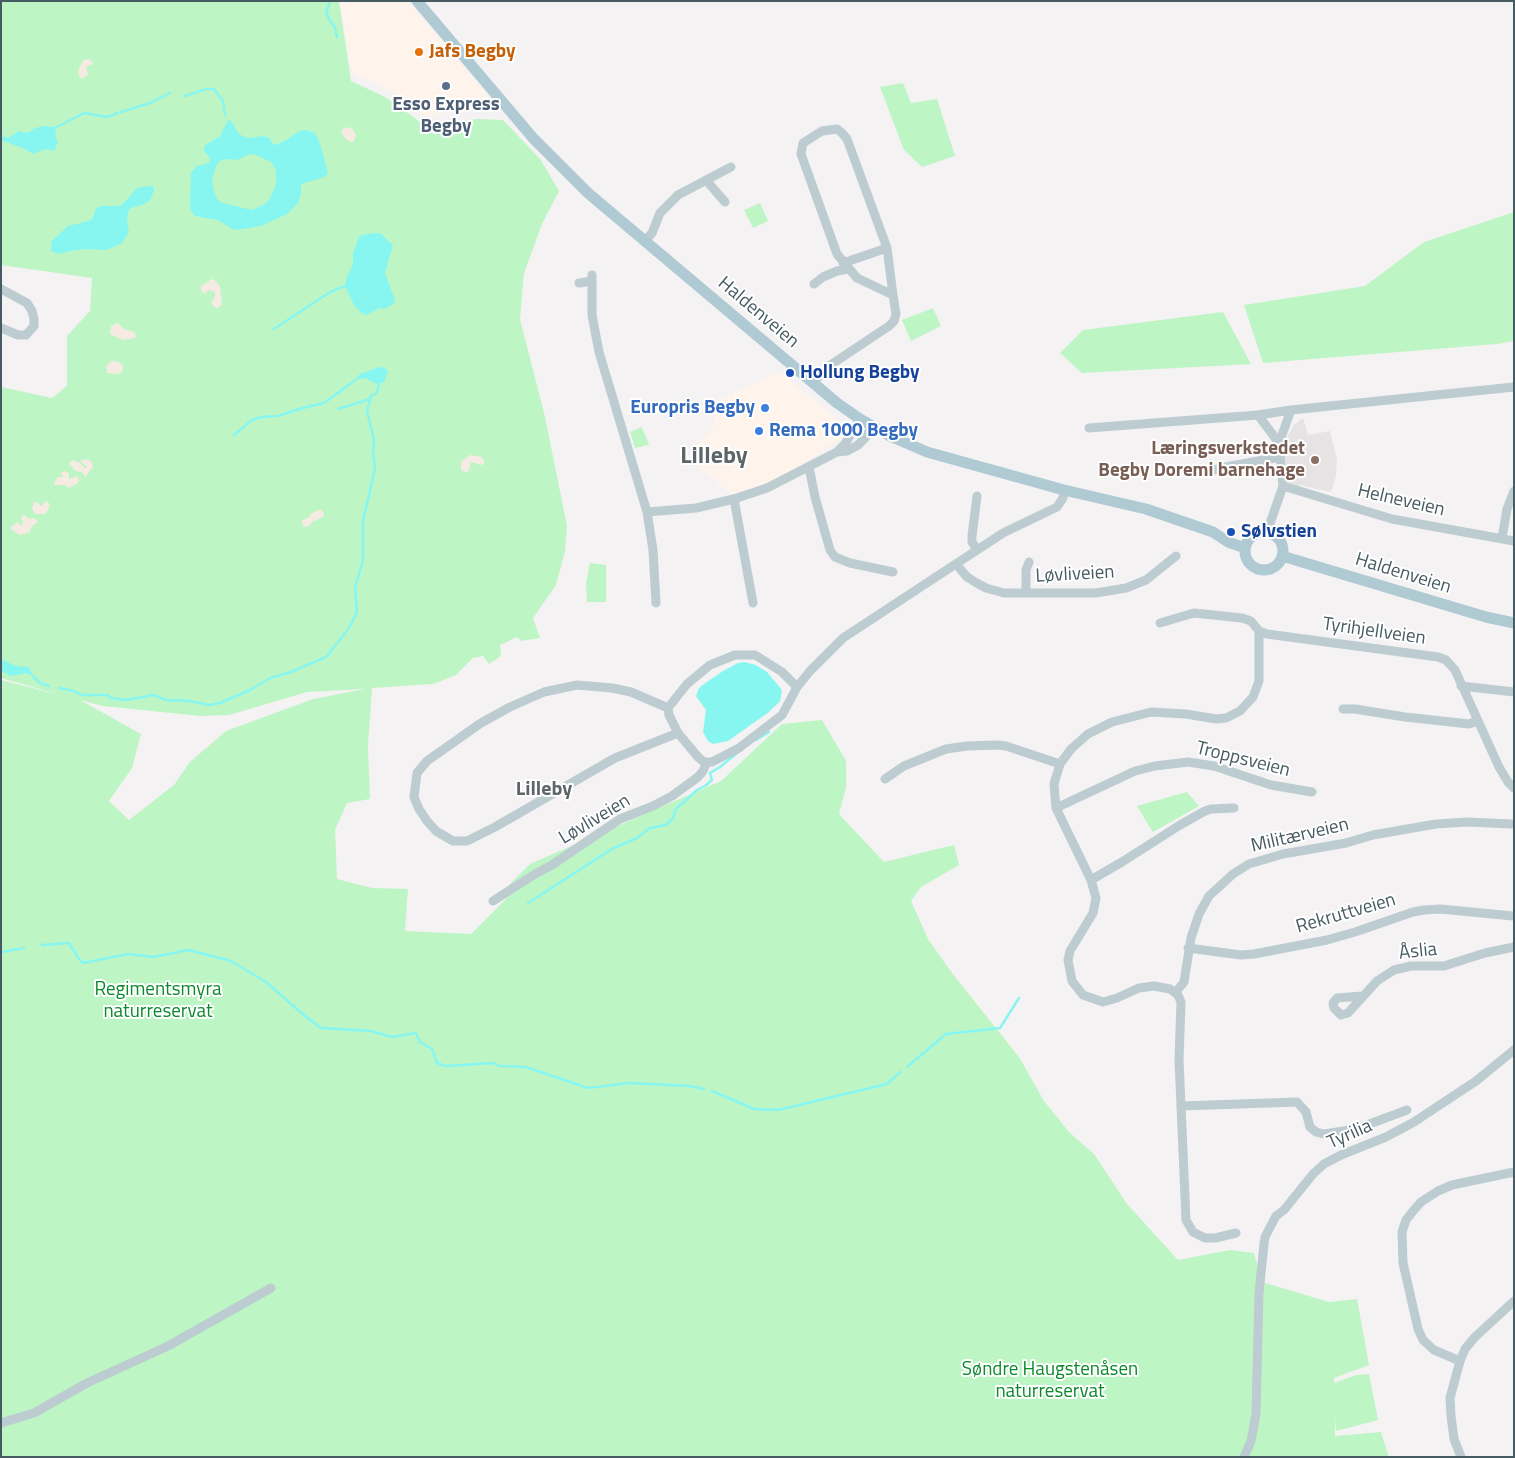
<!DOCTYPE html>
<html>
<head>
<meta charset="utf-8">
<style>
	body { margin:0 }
	#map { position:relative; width:1515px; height:1458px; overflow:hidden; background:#f4f2f3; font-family:"Titillium Web",sans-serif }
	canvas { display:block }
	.frame { position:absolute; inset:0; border:2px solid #475c62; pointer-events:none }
</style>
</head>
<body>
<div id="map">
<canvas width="1515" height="1458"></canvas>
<div class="frame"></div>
</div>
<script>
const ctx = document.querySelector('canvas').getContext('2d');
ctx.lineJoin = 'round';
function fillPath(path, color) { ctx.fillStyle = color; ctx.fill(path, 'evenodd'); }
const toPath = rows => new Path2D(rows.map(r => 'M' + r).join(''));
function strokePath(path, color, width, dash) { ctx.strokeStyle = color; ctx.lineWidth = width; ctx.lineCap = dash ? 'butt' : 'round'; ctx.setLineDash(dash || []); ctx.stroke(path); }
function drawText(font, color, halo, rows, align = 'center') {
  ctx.font = font + ' "Titillium Web",sans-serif'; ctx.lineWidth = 4; ctx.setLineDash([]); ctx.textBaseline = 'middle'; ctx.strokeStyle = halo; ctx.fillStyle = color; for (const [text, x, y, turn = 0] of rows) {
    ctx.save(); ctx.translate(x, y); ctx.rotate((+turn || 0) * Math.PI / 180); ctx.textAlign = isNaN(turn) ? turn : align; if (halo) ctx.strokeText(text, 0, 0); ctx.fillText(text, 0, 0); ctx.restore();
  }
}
const commercial = toPath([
	[340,1,407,1,500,109,490,112,450,109,426,118,393,92,368,79,356,77,351,67],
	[780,372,846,426,850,432,798,467,769,482,733,495,687,457,715,425,709,404]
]);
const education = toPath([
	[1303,418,1308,435,1330,431,1337,460,1336,476,1331,492,1300,485,1295,488,1288,483,1285,455,1287,437,1294,425]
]);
const green = toPath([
	[1,1,339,1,351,81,387,98,424,125,478,119,503,120,540,159,559,191,542,224,524,273,520,319,545,417,567,526,565,551,556,585,533,618,540,638,521,641,517,637,500,645,501,656,489,664,483,656,473,658,456,675,433,684,372,688,368,746,370,799,347,803,335,830,337,879,372,888,408,889,405,931,471,934,507,898,509,885,530,864,721,781,782,724,822,720,846,761,846,787,839,814,884,862,954,845,959,865,921,887,911,901,928,939,952,973,1019,1057,1044,1101,1069,1132,1094,1154,1127,1204,1178,1260,1230,1250,1254,1253,1262,1282,1329,1302,1357,1299,1369,1365,1334,1378,1334,1383,1356,1375,1369,1374,1378,1420,1336,1431,1335,1417,1335,1436,1381,1432,1389,1457,1,1457,1,680,64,696,1,678,1,387,52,398,67,386,67,336,90,311,92,278,1,265],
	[365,689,313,699,226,731,190,762,174,785,129,820,109,801,132,768,141,734,80,700,103,706,200,716,229,715,307,692],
	[903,83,911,103,937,99,955,156,922,167,904,150,880,87],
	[760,203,768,221,753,228,744,210],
	[1514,212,1514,341,1497,344,1263,363,1244,305,1365,286,1424,242],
	[933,308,941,326,911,341,902,320],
	[1223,312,1251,364,1082,373,1060,353,1083,330],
	[642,427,649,445,635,448,630,432],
	[590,563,606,565,606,602,587,602,586,583],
	[1187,792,1199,806,1153,832,1152,831,1137,806]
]);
const sand = toPath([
	[89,59,92,61,93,64,86,67,88,75,81,79,78,73,80,66,84,60],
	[346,127,352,129,356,135,354,141,351,142,347,140,342,134,341,131],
	[212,279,215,280,220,287,222,304,218,308,214,307,211,302,215,296,215,292,209,290,204,294,201,290,201,286],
	[118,323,124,329,134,332,136,336,135,338,123,340,110,334,111,326],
	[111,361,119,362,123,365,123,369,120,374,107,373,106,366],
	[470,455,482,457,485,463,482,465,471,462,469,471,465,472,461,470,461,462],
	[84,459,91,461,93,467,85,477,83,473,74,470,69,463,73,460,80,463,85,468,87,467,80,461],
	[64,471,69,473,69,479,77,476,79,480,78,483,69,488,65,485,55,485,54,483,58,477,63,477,61,473],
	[46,501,50,504,47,512,44,514,35,514,32,509,34,502,37,502,41,506],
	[318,510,321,510,324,513,323,517,312,522,308,527,303,526,302,520,308,518,312,513],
	[24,514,29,519,34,518,38,522,31,527,30,532,20,535,12,530,11,527,17,522,22,526,23,522,21,519]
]);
const water = toPath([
	[228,120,231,121,239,134,243,136,250,138,263,136,269,138,273,144,276,145,288,139,299,131,306,130,315,133,320,143,328,174,322,178,301,184,301,194,298,203,287,214,261,226,237,230,232,229,218,220,195,216,193,214,190,208,191,173,197,166,209,163,210,158,204,151,204,146,220,136],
	[254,154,271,162,276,170,276,185,269,200,265,204,252,210,223,203,217,199,214,191,212,181,216,166,220,161,227,159,238,160,247,155],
	[45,126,54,127,56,130,55,135,58,142,54,151,46,149,33,154,25,149,1,140,1,136,8,138,19,131,27,133,35,128],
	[150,186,153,186,154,190,151,199,145,204,131,208,128,212,127,223,129,232,122,243,107,250,86,249,70,251,58,254,51,251,51,242,68,226,92,220,95,211,98,207,102,206,119,206,123,204,137,188],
	[375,233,380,233,393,245,385,273,395,300,393,304,385,309,380,308,366,315,361,313,354,305,345,286,347,276,353,265,353,253,359,237,362,235],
	[380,367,385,368,388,372,384,382,379,384,374,383,367,379,362,378,355,381,354,380,360,374],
	[1,659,16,666,29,667,33,676,27,673,11,676,1,671],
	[744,662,756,665,767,672,782,690,780,701,769,712,728,741,713,744,708,741,703,732,706,710,696,696,698,690,701,686,723,671,738,663]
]);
const stream = toPath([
	[330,1,326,14,335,28,337,37],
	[185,96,206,89,214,89,223,101,225,115],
	[121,112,150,103,170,93],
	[55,128,84,113,107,117,118,113],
	[274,329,330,292,345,286],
	[338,409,370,399],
	[234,435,252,420,261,417,278,416,299,409,324,403,354,381],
	[33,676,40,683,49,686],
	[59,688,70,690,83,695,108,695,111,698,126,700,154,695,166,700,190,701,209,705,220,703,250,690,270,678,291,672,326,657,349,628,357,612,355,587,363,560,363,521,375,469,373,451,374,440,367,411,371,396,377,393,379,384],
	[756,740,769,732],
	[528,903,612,849,637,838,650,828,666,825,673,818,676,809,697,790,705,786,712,780,710,773,720,767,737,753],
	[42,945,69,943,79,959,83,963,128,954,154,957,188,950,231,961,266,982,305,1016,321,1028,371,1031,392,1037,416,1033,420,1042,432,1049,437,1063,445,1066,494,1063,500,1066,526,1067,588,1088,629,1083,689,1086,704,1089],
	[1,952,24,948],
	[907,1067,946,1034,1000,1028,1019,998],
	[712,1091,754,1109,778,1110,887,1084,900,1072]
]);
const minor = toPath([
	[706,180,725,202],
	[645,241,652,233,660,213,678,195,731,167],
	[843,263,887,248],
	[592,275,592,315,599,352,647,512],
	[579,283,592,281],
	[814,284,823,277,837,271,848,269],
	[1,289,27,303,32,311,34,319,34,326,26,335,18,335,1,328],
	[813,383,829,366,889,326,894,321,896,314,893,295,857,278,837,254,801,154,803,143,822,131,837,129,842,133,847,139,887,248,893,295],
	[1291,410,1514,387],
	[1089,428,1258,415],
	[837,452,847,451,858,445,865,438,872,427],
	[809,467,815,497,830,550,835,557,850,563,893,572],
	[1205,472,1231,466,1280,457],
	[1283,486,1392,519,1514,541],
	[734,499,753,603],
	[1267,532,1283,486,1279,443,1291,410,1258,415,1279,443],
	[1502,538,1507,509,1514,491],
	[977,550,972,542,972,536,977,496],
	[956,564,967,577,975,582,986,588,1004,593,1096,593,1126,588,1146,580,1176,556],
	[1026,593,1026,570,1029,562],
	[656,603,653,550,647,512,696,508,734,499,767,488,837,452,845,444,860,419],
	[1160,623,1194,613,1242,618,1251,621,1259,631,1267,634,1438,657,1446,660,1455,670,1499,767,1508,782,1514,788],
	[1461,686,1514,692],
	[797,687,782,672,755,655,735,655,710,665,687,684,668,708,669,715,678,733,698,757,704,762,712,762,739,748,782,715,797,687,810,671,843,638,1003,533,1057,507,1063,498,1064,490],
	[668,708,631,692,612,688,577,685,544,692,510,707,481,723,427,761,417,773,414,797,419,809,427,821,436,831,453,841,467,841,495,827,615,758,678,733],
	[1343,709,1355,709,1405,717,1469,724,1477,721],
	[885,779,904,766,946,749,967,746,998,745,1006,746,1060,764],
	[1056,808,1135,771,1155,766,1188,762,1214,766,1271,785,1312,792],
	[1091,880,1122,862,1180,825,1205,811,1211,809,1234,808],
	[493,901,535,874,552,865,620,819,653,806,672,796,698,777,703,771,707,762],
	[1188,948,1241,955,1254,954,1327,940,1355,932,1413,912,1424,910,1440,909,1513,916],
	[1176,992,1184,982,1191,938,1199,914,1209,896,1233,874,1249,864,1283,854,1346,843,1373,835,1436,824,1467,822,1512,824],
	[1362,996,1337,998,1333,1003,1334,1008,1341,1015,1348,1013,1377,981,1394,970,1411,966,1444,966,1485,953,1514,947],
	[1181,1106,1297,1102,1306,1112,1310,1127,1316,1132,1324,1134,1356,1129,1407,1110],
	[1236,1233,1215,1238,1205,1238,1193,1232,1186,1220,1179,1060,1181,1002,1178,995,1170,989,1154,986,1139,988,1117,998,1103,1002,1083,995,1072,981,1068,960,1070,951,1093,913,1096,898,1091,880,1056,808,1054,784,1060,764,1071,749,1088,734,1112,722,1151,712,1186,714,1216,719,1226,718,1240,711,1253,697,1259,681,1259,631],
	[1460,1361,1434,1350,1423,1340,1418,1329,1403,1263,1402,1232,1406,1220,1413,1211,1421,1202,1438,1191,1452,1185,1514,1172],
	[1,1423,34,1413,87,1383,168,1346,271,1288],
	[1244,1457,1251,1441,1256,1414,1259,1293,1264,1244,1265,1237,1276,1216,1284,1210,1313,1174,1324,1164,1341,1155,1386,1137,1414,1122,1476,1081,1514,1050],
	[1461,1457,1454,1439,1451,1416,1450,1398,1460,1361,1465,1349,1475,1337,1514,1301]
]);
const major = toPath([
	[417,1,533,138,588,193,837,403,860,419,890,436,927,452,1064,490,1146,509,1213,532,1228,542,1245,548],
	'1245 551a19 19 0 1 1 38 0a19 19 0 1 1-38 0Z',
	[1282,556,1486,617,1514,623]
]);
const markers = [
	[419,52,5,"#e8710a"],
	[446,86,5,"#5c6f8a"],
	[790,373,5,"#1a4fb4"],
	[765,408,5,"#3f7fe0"],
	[759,431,5,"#3f7fe0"],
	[1315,460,5,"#8d6e63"],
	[1231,532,5,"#1a4fb4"]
];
const foodNames = [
	["Jafs Begby",429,52]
];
const serviceNames = [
	["Esso Express",446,105],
	["Begby",446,127]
];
const streetNames = [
	["Haldenveien",758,313,40],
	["Helneveien",1401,501,13],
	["Haldenveien",1403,574,17],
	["Løvliveien",1075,575,-3],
	["Tyrihjellveien",1374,632,8],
	["Troppsveien",1243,760,14],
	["Løvliveien",595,820,-31],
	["Militærveien",1300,836,-13],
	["Rekruttveien",1346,914,-16],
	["Åslia",1418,952,-6],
	["Tyrilia",1350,1135,-24]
];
const transitNames = [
	["Hollung Begby",800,373],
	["Sølvstien",1241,532]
];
const shopNames = [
	["Europris Begby",755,408],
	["Rema 1000 Begby",769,431,"left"]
];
const educationNames = [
	["Læringsverkstedet",1305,449],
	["Begby Doremi barnehage",1305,471]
];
const parkNames = [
	["Regimentsmyra",158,990],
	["naturreservat",158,1012],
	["Søndre Haugstenåsen",1050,1370],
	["naturreservat",1050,1392]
];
const neighbourhoodNames = [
	["Lilleby",544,790]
];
const districtNames = [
	["Lilleby",714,457]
];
fillPath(commercial, '#fef4ec');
fillPath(education, '#e6e3e5');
fillPath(green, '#bef5c5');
fillPath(sand, '#f6ebe2');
fillPath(water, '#87f6f1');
strokePath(stream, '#87f6f1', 2.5);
strokePath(minor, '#bcccd0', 9);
strokePath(major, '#b0cad3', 11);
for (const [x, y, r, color] of markers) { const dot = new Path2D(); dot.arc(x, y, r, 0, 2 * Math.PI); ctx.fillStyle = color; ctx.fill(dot); strokePath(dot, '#fff', 2); }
drawText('bold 19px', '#c56008', '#fff', foodNames, 'left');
drawText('bold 19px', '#4e5e75', '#fff', serviceNames);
drawText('19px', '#475c62', '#fff', streetNames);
drawText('bold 19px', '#164399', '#fff', transitNames, 'left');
drawText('bold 19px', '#366cbe', '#fff', shopNames, 'right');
drawText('bold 19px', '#785e54', '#fff', educationNames, 'right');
drawText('19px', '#0e882d', '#fff', parkNames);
drawText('bold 20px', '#5e6568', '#fff', neighbourhoodNames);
drawText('bold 24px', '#5e6568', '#fff', districtNames);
</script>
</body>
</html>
